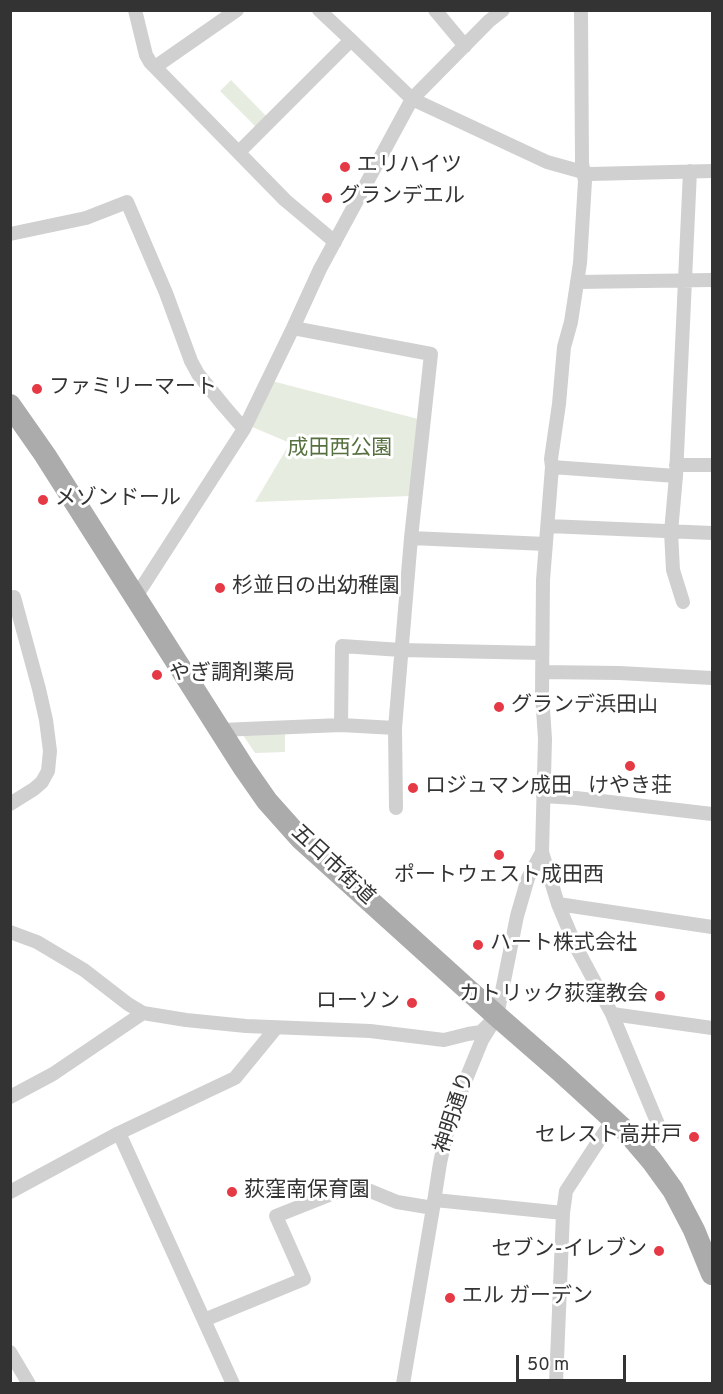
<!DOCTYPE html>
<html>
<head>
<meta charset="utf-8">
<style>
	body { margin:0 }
	#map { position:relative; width:723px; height:1394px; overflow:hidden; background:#fff; font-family:Overpass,sans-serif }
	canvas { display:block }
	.frame { position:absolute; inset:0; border:12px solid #333; pointer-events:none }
	.scale { position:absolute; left:516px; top:1355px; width:110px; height:27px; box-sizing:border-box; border:3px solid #333; border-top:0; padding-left:8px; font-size:18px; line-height:21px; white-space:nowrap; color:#333; -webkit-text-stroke:4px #fff; paint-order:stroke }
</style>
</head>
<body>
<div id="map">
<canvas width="723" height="1394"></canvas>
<div class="frame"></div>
<div class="scale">50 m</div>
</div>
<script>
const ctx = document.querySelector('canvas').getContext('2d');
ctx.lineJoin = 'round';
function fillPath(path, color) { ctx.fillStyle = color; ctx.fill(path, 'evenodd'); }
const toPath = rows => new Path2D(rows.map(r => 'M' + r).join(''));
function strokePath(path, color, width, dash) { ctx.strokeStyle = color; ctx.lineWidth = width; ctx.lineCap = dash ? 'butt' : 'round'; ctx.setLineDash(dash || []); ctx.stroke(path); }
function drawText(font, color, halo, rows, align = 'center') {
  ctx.font = font + ' Overpass,"Noto Sans JP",sans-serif'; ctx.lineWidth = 6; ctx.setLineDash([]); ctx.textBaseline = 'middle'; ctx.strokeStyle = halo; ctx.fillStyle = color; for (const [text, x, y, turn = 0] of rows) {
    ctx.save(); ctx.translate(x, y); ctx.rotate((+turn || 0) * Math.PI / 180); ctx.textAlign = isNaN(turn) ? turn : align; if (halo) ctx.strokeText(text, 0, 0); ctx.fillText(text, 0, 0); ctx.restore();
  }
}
const green = toPath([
	[231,80,267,117,257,128,220,91],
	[272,381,418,419,410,496,255,502,290,443,250,426],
	[285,731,285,752,255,753,241,732]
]);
const street = toPath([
	[135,10,146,55,150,62,285,200,335,242],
	[319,10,351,40,412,99,547,162,590,174,712,171],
	[435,10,465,46],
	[581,10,582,163,585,181,580,263,571,322,564,347,559,404,551,459,552,467,543,580,542,694,545,739,542,852,558,904,576,947,612,1014,660,1129,643,1150],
	[155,67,237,10],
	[239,152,351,40],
	[10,234,86,218,127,202,166,293,191,361,198,374,224,406,244,429],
	[577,282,712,280],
	[293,328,431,354,411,538,395,728,396,808],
	[676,465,712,465],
	[552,467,676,476],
	[548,526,712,533],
	[411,538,546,544],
	[135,598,244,429,293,328,320,269,412,99,489,21,503,10],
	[683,602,673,570,671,532,676,476,690,171],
	[542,672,619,673,712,678],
	[341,725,342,646,401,650,542,653],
	[221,730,341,725,395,728],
	[543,796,576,798,712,814],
	[10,804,34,789,42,782,48,771,50,751,46,720,39,689,14,597],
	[558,904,712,927],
	[10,932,37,942,84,970,128,1004,143,1013,186,1020,246,1026,370,1031,444,1040,468,1034,481,1032,489,1024],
	[612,1014,712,1028],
	[10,1097,53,1074,143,1013],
	[119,1133,233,1384],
	[10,1192,119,1133,235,1078,276,1028],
	[435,1200,563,1213],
	[204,1320,304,1279,276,1216,339,1191,363,1188,397,1202,433,1208],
	[10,1352,29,1384],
	[403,1384,433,1208,440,1163,446,1136,462,1089,482,1040,497,1016,517,916,528,878,542,852],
	[556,1384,563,1213,566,1191,613,1119]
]);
const primary = toPath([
	[10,405,45,455,244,768,267,801,300,838,497,1016,560,1071,629,1134,652,1161,673,1190,694,1230,712,1274]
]);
const markers = [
	[345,167,6,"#e63946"],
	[327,198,6,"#e63946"],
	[37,389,6,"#e63946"],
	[43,500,6,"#e63946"],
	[220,588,6,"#e63946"],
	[157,675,6,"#e63946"],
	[499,707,6,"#e63946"],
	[630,766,6,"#e63946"],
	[413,788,6,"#e63946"],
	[499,855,6,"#e63946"],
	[478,945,6,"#e63946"],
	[660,996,6,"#e63946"],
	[412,1003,6,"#e63946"],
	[694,1137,6,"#e63946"],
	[232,1192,6,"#e63946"],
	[659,1251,6,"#e63946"],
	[450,1298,6,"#e63946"]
];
const poiNames = [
	["エリハイツ",357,167],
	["グランデエル",339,198],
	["ファミリーマート",49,389],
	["メゾンドール",55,500],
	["杉並日の出幼稚園",232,588],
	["やぎ調剤薬局",169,675],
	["グランデ浜田山",511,707],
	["ロジュマン成田",425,788],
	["けやき荘",630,788,"center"],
	["ポートウェスト成田西",499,877,"center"],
	["ハート株式会社",490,945],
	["カトリック荻窪教会",648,996,"right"],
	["ローソン",400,1003,"right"],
	["セレスト高井戸",682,1137,"right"],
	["荻窪南保育園",244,1192],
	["セブン-イレブン",647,1251,"right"],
	["エル ガーデン",462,1298]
];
const parkNames = [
	["成田西公園",340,450]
];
const streetNames = [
	["五日市街道",332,866,43],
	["神明通り",456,1113,-72]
];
fillPath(green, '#e6ecdf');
strokePath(street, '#d0d0d0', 14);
strokePath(primary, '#ababab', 22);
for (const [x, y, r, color] of markers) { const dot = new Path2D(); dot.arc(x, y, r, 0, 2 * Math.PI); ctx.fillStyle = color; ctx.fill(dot); strokePath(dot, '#fff', 2); }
drawText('21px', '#333', '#fff', poiNames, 'left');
drawText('21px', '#56703f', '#fff', parkNames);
drawText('21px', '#333', '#fff', streetNames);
</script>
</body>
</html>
